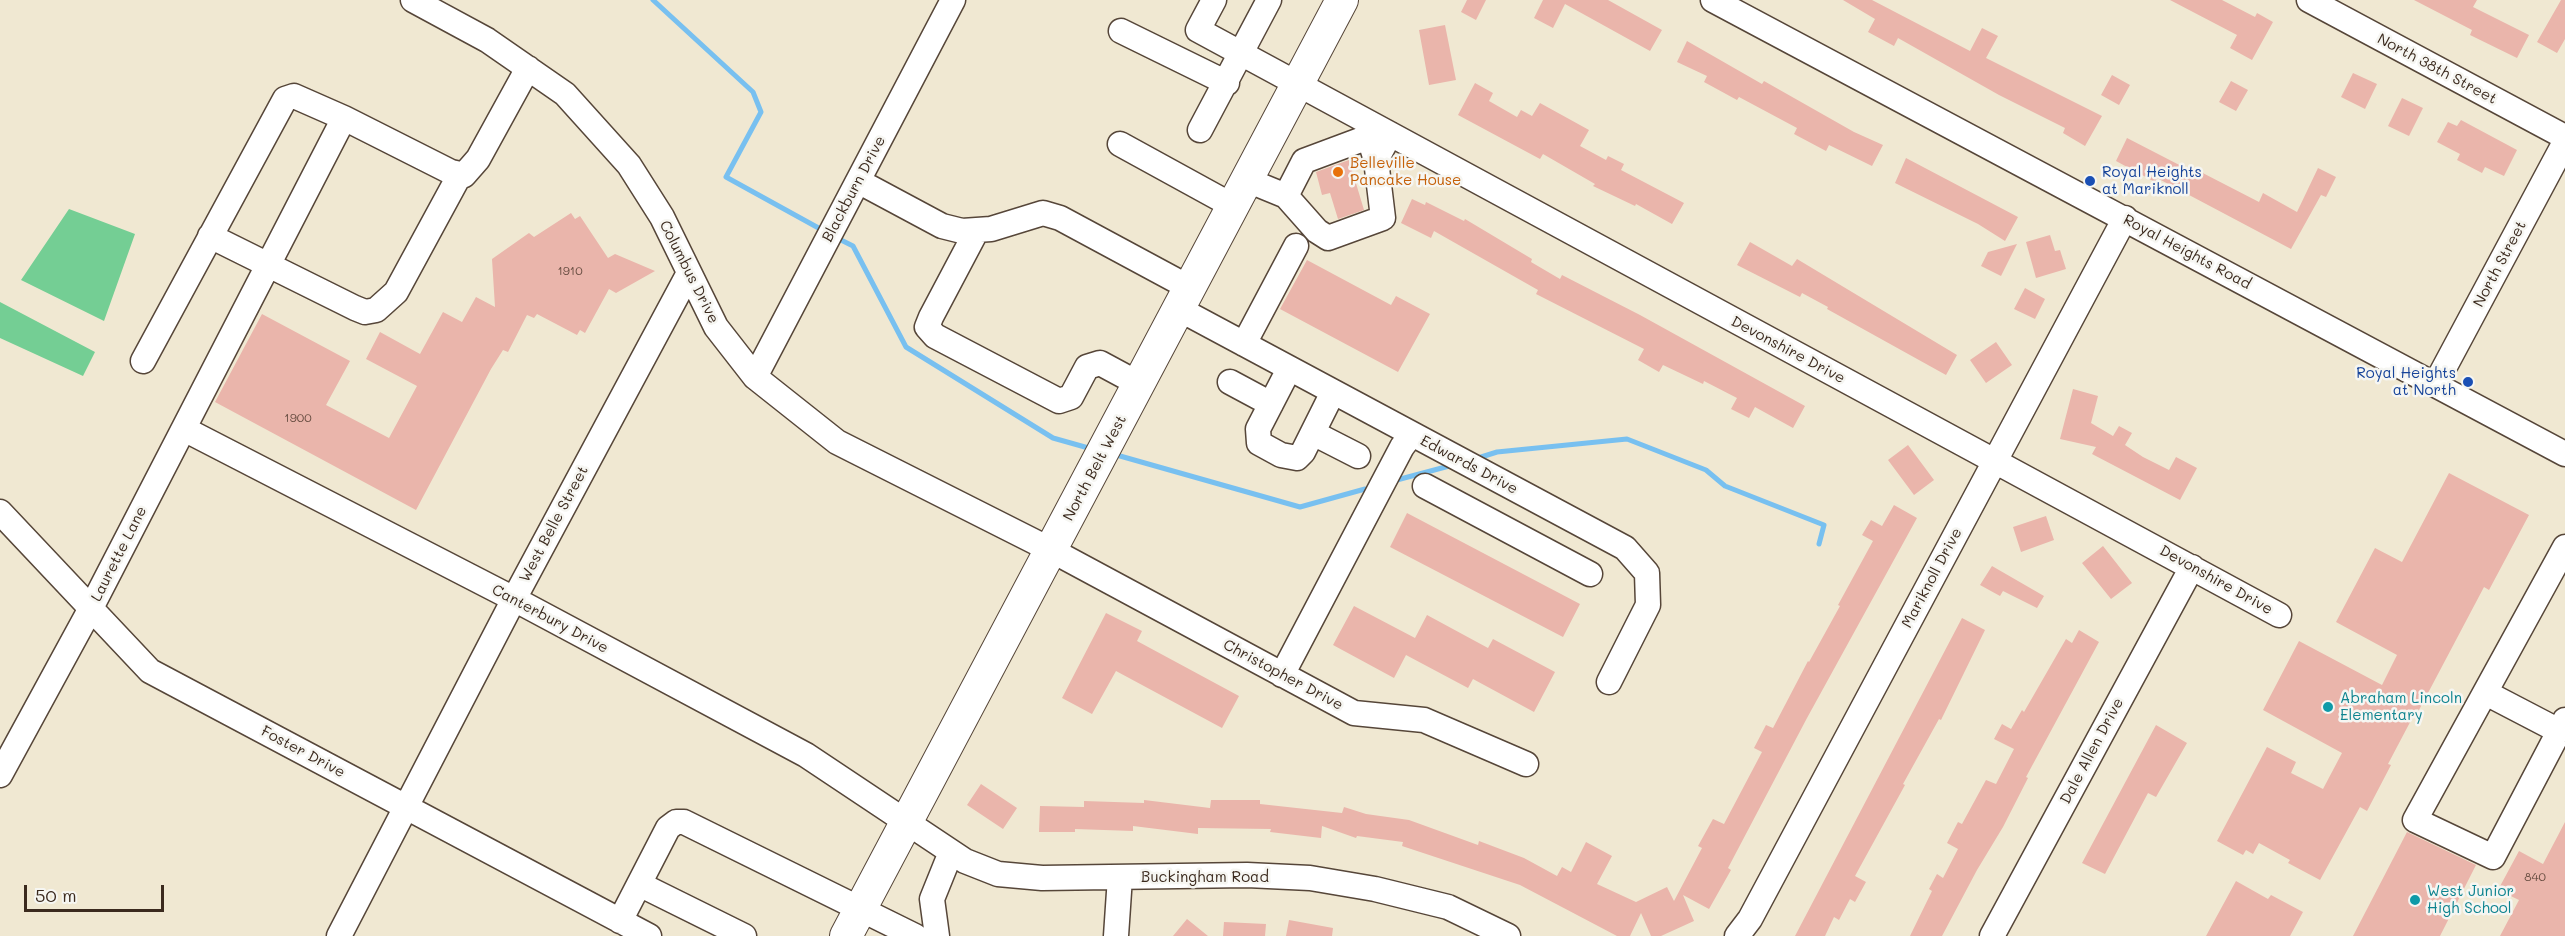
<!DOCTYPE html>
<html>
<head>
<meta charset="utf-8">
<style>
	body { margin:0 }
	#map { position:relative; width:2565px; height:936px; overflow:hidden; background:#f0e8d2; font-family:Mali,sans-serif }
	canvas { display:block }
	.scale { position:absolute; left:24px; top:885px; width:140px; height:27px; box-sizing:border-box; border:3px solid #3b2a1e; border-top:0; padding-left:8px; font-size:18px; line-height:21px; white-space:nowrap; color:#3b2a1e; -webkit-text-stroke:4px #f6f6f2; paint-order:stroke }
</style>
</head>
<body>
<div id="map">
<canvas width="2565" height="936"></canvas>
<div class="scale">50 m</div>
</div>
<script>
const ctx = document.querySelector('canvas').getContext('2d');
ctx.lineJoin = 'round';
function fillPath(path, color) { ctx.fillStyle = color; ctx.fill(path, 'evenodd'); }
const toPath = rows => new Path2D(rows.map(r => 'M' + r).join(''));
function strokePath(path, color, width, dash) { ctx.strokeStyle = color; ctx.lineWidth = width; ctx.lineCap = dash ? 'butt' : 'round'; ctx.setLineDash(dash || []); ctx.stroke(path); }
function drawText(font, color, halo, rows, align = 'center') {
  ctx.font = font + ' Mali,sans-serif'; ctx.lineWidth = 5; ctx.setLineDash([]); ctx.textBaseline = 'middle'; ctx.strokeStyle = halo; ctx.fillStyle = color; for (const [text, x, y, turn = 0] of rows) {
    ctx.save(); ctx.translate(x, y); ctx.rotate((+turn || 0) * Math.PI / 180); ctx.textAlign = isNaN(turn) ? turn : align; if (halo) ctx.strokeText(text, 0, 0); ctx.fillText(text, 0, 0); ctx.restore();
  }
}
const green = toPath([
	[69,209,135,234,104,321,21,280],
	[0,302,95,352,83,376,0,338]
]);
const stream = toPath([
	[653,0,753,92,761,112,726,177,824,231],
	[835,237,853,246,906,347,1053,438,1092,449],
	[1113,454,1300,507,1365,489],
	[1478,458,1497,452,1627,439,1706,470,1725,486,1824,525,1819,544],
	[1393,481,1453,465]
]);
const building = toPath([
	[1467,0,1486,0,1476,20,1461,12],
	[1543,0,1608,0,1662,30,1650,51,1565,4,1553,28,1534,18],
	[1843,0,1872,0,1970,51,1982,28,1998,36,1986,58,2102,116,2085,146,2063,133,2065,128,1999,95,1898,38,1894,46,1868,32,1875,19],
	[2170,0,2222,0,2255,17,2257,13,2273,22,2252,60,2230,48,2237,35],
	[2414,0,2477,0,2473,7,2529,35,2517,58,2470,35,2472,30],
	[2561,0,2565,0,2565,39,2557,53,2537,42],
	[1445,25,1456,80,1429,85,1419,30],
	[1687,41,1762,84,1764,81,1854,132,1883,145,1872,166,1829,145,1826,151,1794,134,1797,128,1739,97,1737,100,1704,82,1707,76,1677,62],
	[2353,73,2377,84,2365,109,2341,97],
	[2112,75,2130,85,2119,105,2101,95],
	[2231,81,2248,90,2236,111,2219,102],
	[1475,83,1493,93,1489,101,1517,117,1521,110,1532,116,1540,103,1589,130,1580,146,1606,160,1608,156,1624,164,1621,170,1684,203,1672,224,1636,204,1635,206,1593,186,1595,184,1543,154,1540,159,1458,115],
	[2402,98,2423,108,2409,136,2388,126],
	[2461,120,2517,150,2504,176,2485,167,2482,173,2457,160,2460,154,2437,142,2448,122,2457,126],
	[2127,138,2191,171,2193,168,2259,202,2263,193,2297,212,2318,168,2336,177,2326,197,2321,195,2291,249,2157,178,2155,182,2116,161],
	[1906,158,2018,217,2005,241,1978,224,1895,183],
	[1349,160,1364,210,1338,219,1330,193,1322,195,1316,172],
	[1412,199,1425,205,1426,202,1464,221,1465,219,1532,259,1531,262,1560,279,1562,275,1640,315,1805,406,1793,428,1755,407,1749,418,1731,409,1737,398,1704,381,1703,384,1663,365,1659,372,1638,360,1644,349,1536,294,1538,290,1434,231,1431,238,1401,223],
	[571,213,575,219,580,216,608,258,615,254,655,271,616,293,609,289,585,333,580,330,577,335,537,314,534,318,527,315,508,352,503,350,491,369,416,510,215,402,262,314,350,361,326,405,389,438,417,386,366,359,380,332,420,354,443,312,462,322,476,297,495,307,492,259,529,233,534,237],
	[2050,235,2055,251,2060,250,2066,269,2036,278,2026,242],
	[1750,242,1792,266,1797,259,1957,355,1946,375,1827,309,1828,307,1802,293,1800,297,1737,265],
	[2017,244,2001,276,1981,266,1988,252],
	[1307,260,1391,305,1396,296,1430,314,1398,372,1280,309],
	[2025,288,2045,299,2035,319,2014,309],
	[1996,342,2012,365,1986,383,1970,360],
	[2073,389,2098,396,2091,423,2113,436,2119,426,2132,433,2125,445,2143,457,2169,470,2176,457,2197,468,2180,500,2092,454,2096,447,2060,439],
	[1908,445,1934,480,1914,495,1888,460],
	[2449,473,2529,515,2489,590,2484,587,2419,710,2417,709,2388,764,2391,765,2367,811,2360,807,2320,880,2288,863,2290,860,2259,843,2253,854,2246,850,2243,855,2217,841,2267,747,2296,762,2291,773,2323,789,2342,753,2263,710,2299,641,2382,685,2397,655,2336,622,2375,548,2402,562],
	[1894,505,1917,518,1807,718,1728,868,1731,870,1709,909,1683,895,1694,921,1661,936,1651,936,1641,913,1630,936,1617,936,1520,885,1402,846,1403,842,1357,836,1356,838,1322,826,1321,838,1270,832,1271,829,1198,828,1198,834,1133,826,1133,831,1075,829,1075,832,1039,832,1040,806,1084,807,1084,801,1144,803,1144,800,1210,808,1211,800,1260,800,1260,804,1342,813,1344,807,1366,814,1409,820,1478,845,1479,841,1524,858,1557,876,1562,867,1571,872,1586,842,1612,856,1597,884,1636,902,1667,887,1674,901,1702,848,1698,846,1713,819,1724,824,1762,752,1754,748,1766,725,1773,728,1808,661,1809,662,1840,606,1838,605,1873,541,1862,535,1871,520,1882,526],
	[1407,513,1580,604,1563,637,1390,547],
	[2046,516,2054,540,2021,552,2013,527],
	[2103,546,2132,583,2111,599,2082,563],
	[1992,566,2044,596,2037,608,2003,591,2000,596,1980,585],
	[1354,606,1415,638,1427,615,1488,648,1493,639,1555,672,1534,712,1473,679,1468,688,1406,655,1394,678,1333,645],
	[1106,613,1142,631,1137,641,1239,696,1222,728,1116,671,1092,714,1062,698],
	[1962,618,1985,630,1941,720,1939,719,1903,784,1905,785,1855,876,1866,882,1855,902,1850,899,1839,920,1834,917,1825,936,1795,936],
	[2079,630,2099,642,2026,777,2028,778,2003,827,1977,870,1942,936,1910,936,1932,891,1929,889,1937,874,1943,878,1958,849,1947,843,1958,822,1962,824,1986,780,1996,784,2014,749,1994,739,2002,724,2011,729,2022,710,2024,712,2066,639,2072,643],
	[2156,725,2187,743,2156,797,2148,793,2105,874,2082,863],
	[981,784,1017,808,1003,829,967,805],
	[2565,822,2565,936,2500,936,2519,900,2498,890,2519,851,2543,864],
	[2407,832,2476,865,2440,936,2353,936],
	[2236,881,2268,899,2271,895,2303,912,2290,936,2206,936],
	[1187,919,1208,936,1173,936],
	[1289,920,1333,928,1332,936,1286,936],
	[1224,922,1266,924,1265,936,1223,936]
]);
const minor = toPath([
	[413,0,487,40,565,94,629,165,662,217,716,327,755,377,837,442,1051,550,1354,713,1424,720,1526,764],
	[1214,0,1198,30,2279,615],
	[1713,0,2565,454],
	[2309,0,2565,137],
	[1121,31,1227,83],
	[1200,130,1269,0],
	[1120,144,1233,206],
	[1247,180,1286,196,1317,231,1328,238,1383,218,1376,160,1390,134],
	[858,181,942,226,962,231,991,229,1043,213,1060,218,1190,288],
	[1286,196,1304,161,1363,139,1371,144,1376,160],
	[977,230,931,317,927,327,935,336,1059,401,1071,397,1087,367,1100,363,1139,384],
	[210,236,355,308,365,312,376,310,396,292,459,176],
	[1179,309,1625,548,1647,573,1648,605,1609,682],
	[1244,344,1296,246],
	[143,361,285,99,294,96,344,118],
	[1289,369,1258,429,1259,443,1281,455,1297,458,1303,452,1333,392],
	[755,377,953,0],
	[1230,382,1271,404],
	[2435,385,2565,142],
	[184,429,514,599,806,755,965,861,998,874,1042,878,1247,875,1310,878,1375,889,1448,907,1508,936],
	[1313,433,1358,456],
	[1425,486,1590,574],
	[0,512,150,671,649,936],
	[2565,547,2415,820,2493,857,2565,720],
	[1282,675,1402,447,1411,435],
	[2486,693,2559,731],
	[0,775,91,608,344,118,451,172,464,175,478,159,528,68],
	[639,884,744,936],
	[620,921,668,828,676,822,684,822,915,936],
	[339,936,514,599,689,273],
	[937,936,932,899,951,852],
	[1116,936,1120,877],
	[1737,936,1750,919,2125,218],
	[1992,936,2192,567]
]);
const major = toPath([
	[846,936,1342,0]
]);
const markers = [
	[1338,172,6,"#e8710a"],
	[2090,181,6,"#1a4fb4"],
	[2468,382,6,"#1a4fb4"],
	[2328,707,6,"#0f9aa8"],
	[2415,900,6,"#0f9aa8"]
];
const numberNames = [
	["1910",570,271],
	["1900",298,418],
	["840",2535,877]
];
const streetNames = [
	["North 38th Street",2437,69,28],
	["Blackburn Drive",854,189,-62],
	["Royal Heights Road",2187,252,28],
	["North Street",2500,264,-62],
	["Columbus Drive",689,272,63],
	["Devonshire Drive",1788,350,28],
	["Edwards Drive",1469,465,28],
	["North Belt West",1095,468,-62],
	["West Belle Street",554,524,-62],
	["Laurette Lane",119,554,-63],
	["Mariknoll Drive",1932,578,-62],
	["Devonshire Drive",2216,580,29],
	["Canterbury Drive",550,619,28],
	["Christopher Drive",1283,675,28],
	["Dale Allen Drive",2092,751,-62],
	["Foster Drive",303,752,28],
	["Buckingham Road",1205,877]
];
const foodNames = [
	["Belleville",1350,163],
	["Pancake House",1350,180]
];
const transitNames = [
	["Royal Heights",2102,172],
	["at Mariknoll",2102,189],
	["Royal Heights",2456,373,"right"],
	["at North",2456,390,"right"]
];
const cultureNames = [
	["Abraham Lincoln",2340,698],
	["Elementary",2340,715],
	["West Junior",2427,891],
	["High School",2427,908]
];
fillPath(green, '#74ce94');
strokePath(stream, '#78c0f0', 5);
fillPath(building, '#eab5ab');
strokePath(minor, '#564639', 27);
strokePath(major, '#564639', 34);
strokePath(minor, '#fff', 24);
strokePath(major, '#fff', 32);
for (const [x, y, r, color] of markers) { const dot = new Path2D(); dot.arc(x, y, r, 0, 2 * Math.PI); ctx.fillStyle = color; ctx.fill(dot); strokePath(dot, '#f6f6f2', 2); }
drawText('12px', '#674d41', null, numberNames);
drawText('15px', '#3b2a1e', '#f6f6f2', streetNames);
drawText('15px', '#c56008', '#f6f6f2', foodNames, 'left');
drawText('15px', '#164399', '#f6f6f2', transitNames, 'left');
drawText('15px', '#0d838f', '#f6f6f2', cultureNames, 'left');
</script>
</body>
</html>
